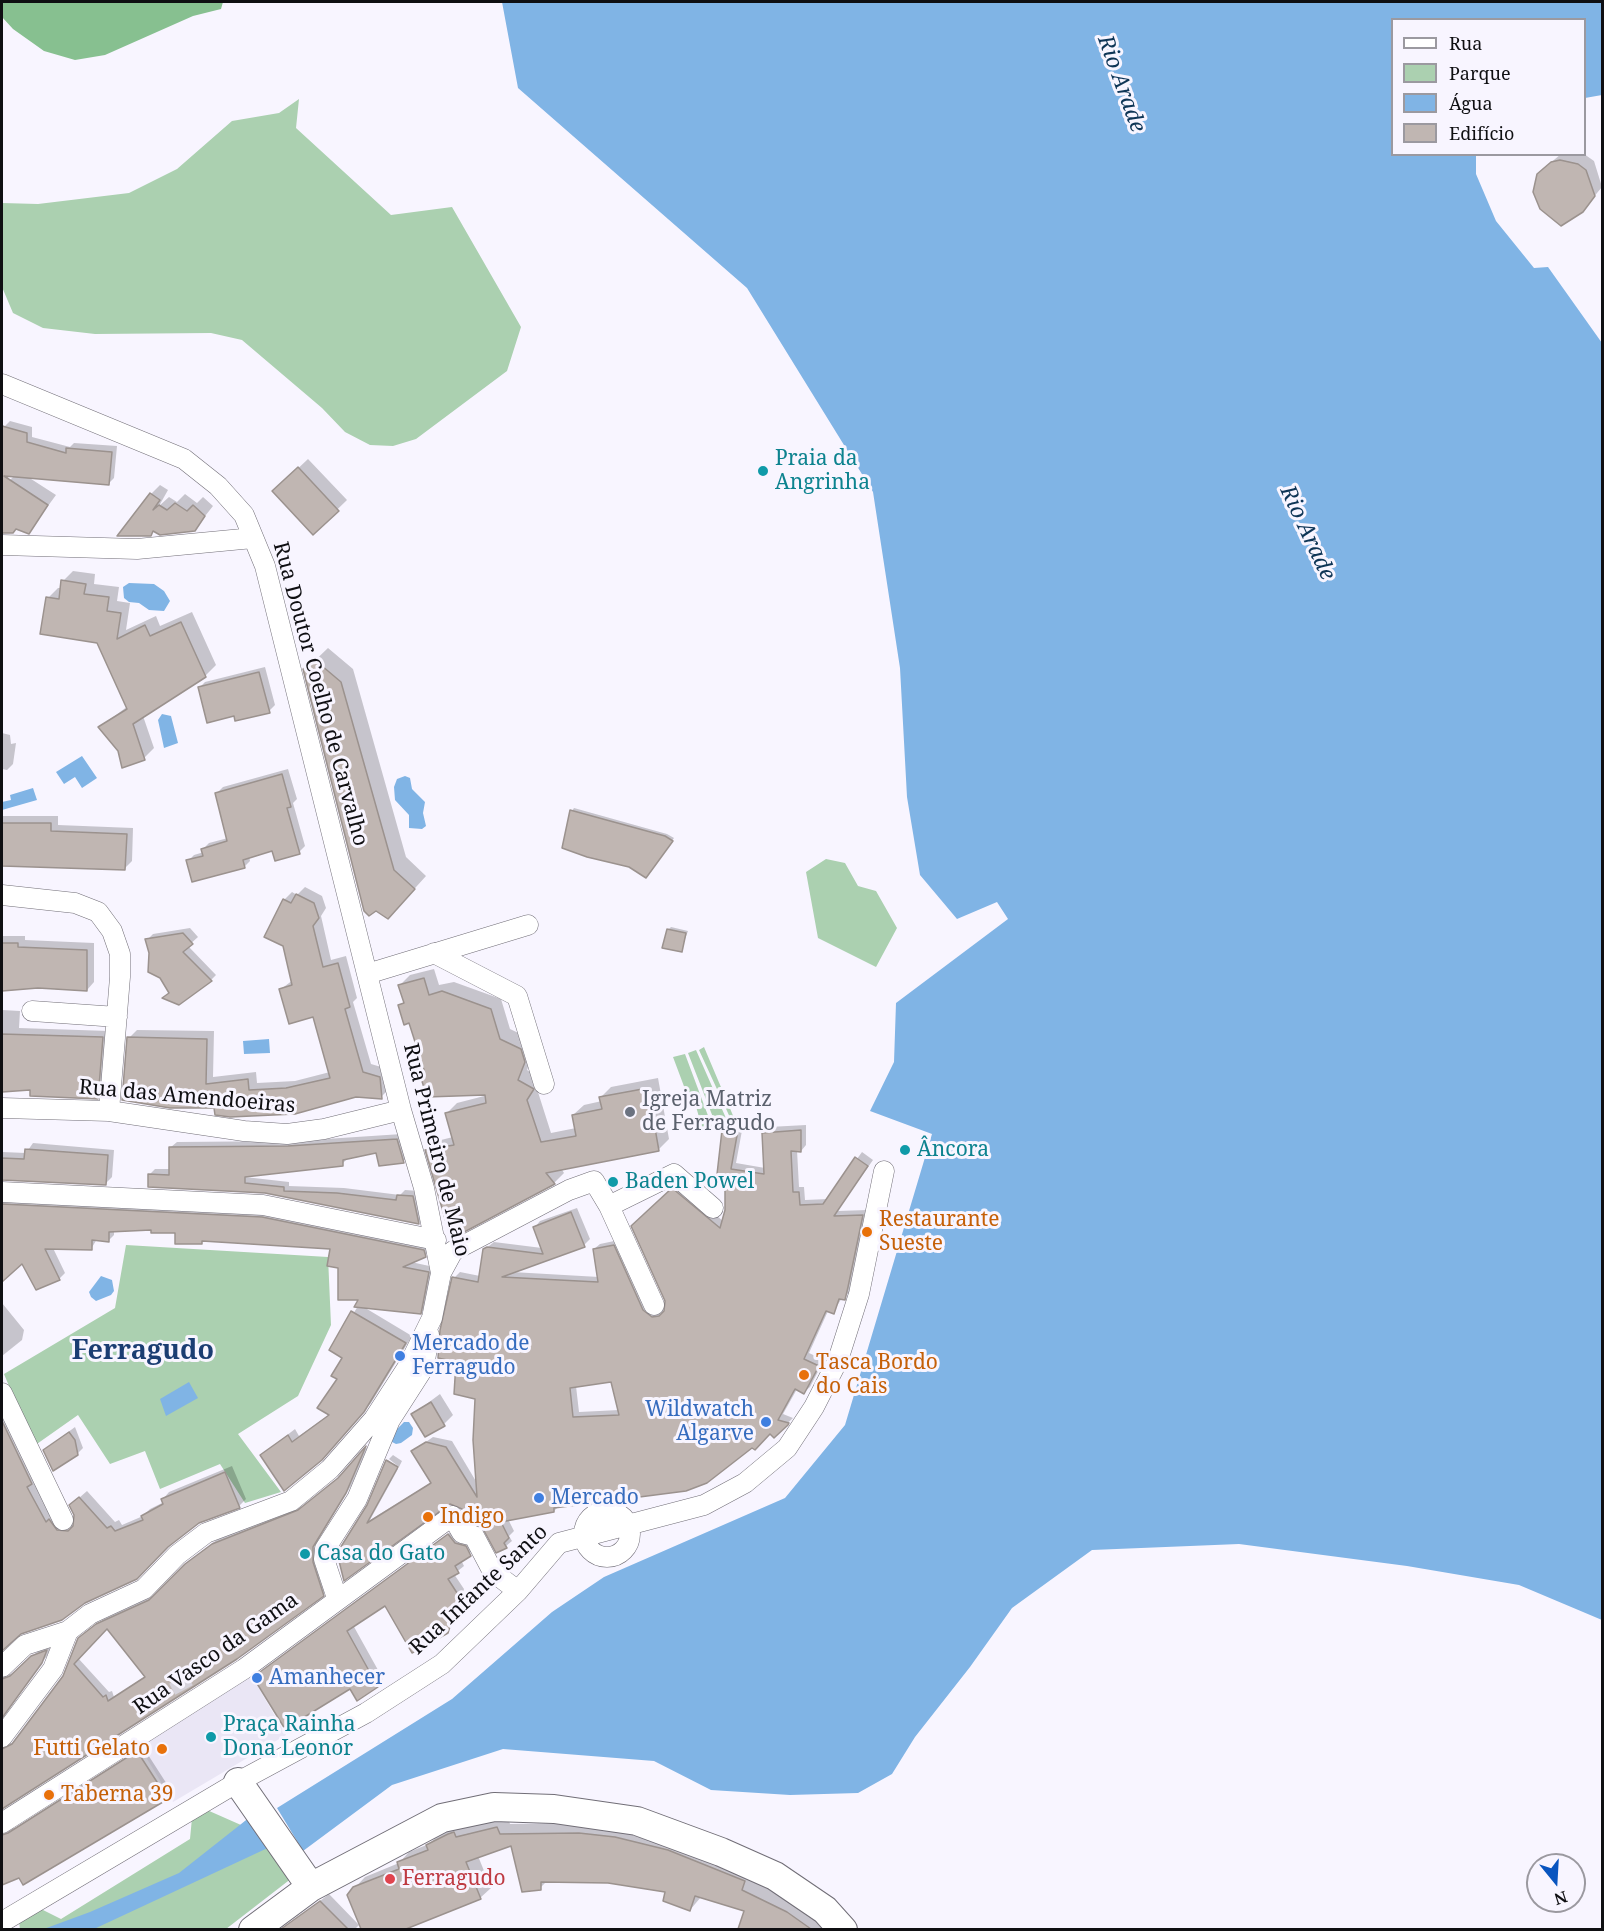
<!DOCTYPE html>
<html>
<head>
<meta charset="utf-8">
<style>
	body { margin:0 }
	#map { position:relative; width:1604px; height:1931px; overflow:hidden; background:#f8f5ff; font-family:"Noto Serif",serif }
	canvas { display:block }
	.frame { position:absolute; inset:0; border:3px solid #0f0f12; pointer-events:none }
	.legend { position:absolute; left:1391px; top:18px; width:195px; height:138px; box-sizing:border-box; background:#f8f5ff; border:2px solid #9b99a0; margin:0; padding:8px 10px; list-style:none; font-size:18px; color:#0f0f12 }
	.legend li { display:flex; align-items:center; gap:12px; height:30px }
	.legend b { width:30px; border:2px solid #9b99a0 }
	.north { position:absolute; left:1526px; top:1853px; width:60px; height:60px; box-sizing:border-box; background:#f8f5ff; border:2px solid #9b99a0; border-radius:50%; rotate:162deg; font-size:16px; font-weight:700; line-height:24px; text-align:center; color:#0f0f12 }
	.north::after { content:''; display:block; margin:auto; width:21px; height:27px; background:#0955bf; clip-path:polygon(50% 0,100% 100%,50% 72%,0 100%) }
</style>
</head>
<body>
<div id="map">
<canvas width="1604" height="1931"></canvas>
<div class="frame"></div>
<ul class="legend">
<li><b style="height:8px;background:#fff"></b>Rua</li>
<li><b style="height:16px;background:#abd0b0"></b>Parque</li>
<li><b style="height:16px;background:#80b4e5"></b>Água</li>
<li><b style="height:16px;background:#c0b6b2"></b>Edifício</li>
</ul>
<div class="north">N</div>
</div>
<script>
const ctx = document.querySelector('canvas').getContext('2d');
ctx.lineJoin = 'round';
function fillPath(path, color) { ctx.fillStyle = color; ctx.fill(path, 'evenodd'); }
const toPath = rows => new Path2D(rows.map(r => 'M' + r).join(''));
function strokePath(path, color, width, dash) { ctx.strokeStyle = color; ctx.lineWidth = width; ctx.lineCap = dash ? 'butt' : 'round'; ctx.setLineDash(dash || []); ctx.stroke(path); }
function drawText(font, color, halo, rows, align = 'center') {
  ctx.font = font + ' "Noto Serif",serif'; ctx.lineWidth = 6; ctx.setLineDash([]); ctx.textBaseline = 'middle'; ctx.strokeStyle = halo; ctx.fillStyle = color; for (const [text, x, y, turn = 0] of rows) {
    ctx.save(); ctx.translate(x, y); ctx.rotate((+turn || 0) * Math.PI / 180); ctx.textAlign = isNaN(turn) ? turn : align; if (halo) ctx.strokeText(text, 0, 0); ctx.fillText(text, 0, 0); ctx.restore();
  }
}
const built = toPath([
	[244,1669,253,1678,286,1735,173,1802,135,1739]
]);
const green = toPath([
	[299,99,296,128,391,215,452,207,521,327,507,371,416,439,393,446,370,445,345,432,322,408,242,340,211,333,95,334,43,328,13,313,2,287,2,203,38,204,129,193,177,169,232,121,279,113],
	[826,859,845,863,858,886,876,891,897,928,876,967,818,938,806,872],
	[704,1047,737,1125,733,1124,699,1050],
	[696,1050,729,1125,716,1125,688,1053],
	[685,1054,713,1129,703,1131,693,1096,688,1097,673,1057],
	[126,1245,328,1257,331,1325,298,1396,238,1434,281,1492,245,1503,220,1464,160,1489,145,1451,110,1464,78,1415,34,1446,4,1374,115,1308],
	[207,1810,241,1825,250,1817,292,1878,226,1929,20,1930,19,1921,37,1907,61,1919,190,1839,192,1818]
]);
const forest = toPath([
	[2,2,223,2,221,9,193,16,105,55,75,60,44,51,13,29,2,17]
]);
const water = toPath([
	[502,2,1602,2,1602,95,1585,98,1584,20,1392,20,1392,154,1476,155,1476,174,1496,221,1534,268,1548,267,1602,343,1602,1620,1519,1585,1407,1566,1239,1544,1092,1550,1012,1608,970,1667,915,1737,892,1774,858,1793,790,1795,711,1790,654,1761,503,1749,392,1785,303,1851,277,1808,452,1699,552,1612,604,1577,785,1498,845,1425,932,1134,870,1111,894,1062,896,1003,1008,919,997,902,957,919,920,875,907,797,900,668,873,492,747,288,518,88],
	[129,583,154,584,164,591,170,601,164,611,149,610,139,603,129,602,124,598,123,587],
	[162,714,171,716,178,743,164,748,158,720],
	[82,756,97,778,82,788,75,777,64,784,56,772],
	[405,776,410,778,412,789,425,802,423,813,426,826,422,829,409,828,409,815,395,800,394,787,397,779],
	[33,788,37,800,2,810,2,802,11,800,10,795],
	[269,1039,270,1053,244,1054,243,1041],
	[101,1276,112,1280,114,1291,111,1295,96,1301,91,1297,89,1292],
	[189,1382,198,1398,166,1416,160,1399],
	[404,1422,409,1422,413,1428,412,1435,401,1443,396,1444,392,1442,393,1433],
	[250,1817,272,1846,94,1929,41,1930,90,1912,179,1873]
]);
const shadow = toPath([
	[1561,154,1584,154,1594,161,1602,187,1582,211,1548,165],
	[10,421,32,427,32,437,70,447,74,443,117,446,114,478,108,484,28,477,56,495,29,532,17,527,13,532,2,532,2,488,14,476,19,464,2,459,2,425,5,426],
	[308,459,347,500,313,533,274,491],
	[160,485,168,490,159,506,169,497,177,502,185,494,197,503,203,497,213,506,194,530,155,530,151,534,151,494],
	[73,571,95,574,94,584,119,587,117,601,130,603,126,630,156,616,160,626,192,612,216,665,205,676,143,716,154,748,144,758,120,750,100,727,128,706,98,641,48,598,58,588,62,588,63,581],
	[328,648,353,669,406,857,426,876,388,918,376,909,305,670],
	[265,667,275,705,269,711,235,714,199,688,205,682],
	[2,733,10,735,11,744,16,743,13,764,7,770,2,769],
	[288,769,297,799,293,803,305,846,299,852,273,849,249,856,250,861,244,867,188,861,194,855,204,852,203,849,209,843,228,838,217,793,223,787],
	[574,808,667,834,674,838,648,874,572,811],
	[2,816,58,816,58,825,133,828,132,861,125,868,2,865],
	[305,887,322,896,326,908,321,916,331,960,346,956,357,998,353,1002,371,1064,388,1069,389,1089,381,1097,356,1096,216,1107,129,1038,137,1030,214,1031,213,1077,256,1072,257,1083,295,1081,330,1072,314,1015,281,989,293,980,284,900,292,892,297,895],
	[671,927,688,931,681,950,668,930],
	[190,928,198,937,188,946,216,975,211,980,170,992,147,940,153,934],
	[2,936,25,936,25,940,94,943,94,982,87,990,19,988,19,984,2,983],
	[434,969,439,985,454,982,501,999,510,1029,531,1039,534,1051,527,1070,543,1079,537,1089,551,1133,576,1128,573,1115,584,1105,602,1101,601,1097,611,1087,658,1078,669,1139,659,1149,561,1168,564,1173,554,1183,452,1236,427,1151,437,1141,453,1137,446,1114,457,1103,492,1094,420,1072,425,1068,410,1021,400,1005,405,1001,400,985,410,975],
	[2,1010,20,1011,19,1028,109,1031,104,1090,97,1097,32,1089,2,1091],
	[729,1125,743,1125,736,1163,765,1168,763,1133,769,1127,806,1125,806,1145,801,1151,797,1150,799,1187,804,1187,805,1200,828,1199,862,1152,873,1160,837,1211,868,1210,850,1292,842,1298,833,1312,828,1311,809,1353,824,1360,810,1387,804,1392,797,1389,783,1414,793,1418,774,1436,770,1432,752,1446,559,1506,554,1511,508,1519,514,1531,509,1536,512,1541,506,1546,463,1508,452,1502,345,1578,338,1558,369,1504,388,1460,398,1469,370,1520,432,1482,413,1451,433,1437,452,1441,477,1483,477,1398,458,1361,454,1278,460,1272,480,1276,484,1250,494,1242,542,1248,535,1227,540,1221,577,1208,590,1239,584,1245,512,1272,599,1277,594,1249,600,1244,619,1240,653,1310,666,1311,667,1300,639,1220,679,1184,723,1221,726,1210,723,1130],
	[612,1381,619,1410,579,1412,576,1386],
	[402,1134,408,1156,403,1162,377,1151,348,1158,342,1164,245,1177,289,1182,289,1186,344,1188,400,1195,405,1190,419,1191,424,1217,419,1223,265,1192,149,1175,155,1169,171,1169,171,1147,177,1142,295,1141],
	[33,1143,114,1150,112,1177,105,1184,2,1179,2,1152,26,1153],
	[2,1196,268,1211,430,1244,431,1249,425,1255,411,1262,434,1267,426,1308,419,1314,362,1306,412,1336,371,1403,328,1452,261,1455,295,1429,299,1436,330,1414,344,1358,331,1350,358,1306,360,1298,339,1266,331,1247,204,1240,201,1243,176,1232,153,1228,114,1230,114,1235,108,1241,97,1239,91,1249,53,1248,65,1273,59,1279,22,1262,2,1280],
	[2,1303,24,1330,22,1340,2,1356],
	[440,1394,453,1415,444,1424,426,1435,413,1414],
	[2,1398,64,1524,75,1525,76,1515,71,1505,87,1491,115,1522,119,1520,122,1525,143,1516,150,1509,164,1502,163,1499,169,1492,232,1466,246,1499,239,1506,198,1522,10,1641,2,1628,2,1581,30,1551,7,1553,2,1546],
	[75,1427,83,1448,77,1454,44,1450],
	[368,1446,351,1486,318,1540,317,1556,328,1589,323,1594,236,1658,2,1807,2,1741,12,1743,64,1677,85,1633,104,1619,157,1594,192,1559,219,1538,306,1505,343,1475],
	[107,1627,146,1676,114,1697,112,1691,109,1692,78,1658],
	[393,1455,402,1461,399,1467,389,1459],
	[455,1529,476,1548,461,1560,464,1566,454,1574,464,1589,454,1625,447,1631,385,1604,353,1625,383,1679,377,1685,351,1687,261,1671],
	[51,1647,47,1656,32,1675,25,1664,38,1651],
	[18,1669,29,1681,2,1719,2,1671,11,1674],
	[143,1747,172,1792,167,1797,20,1876,2,1883,2,1827,15,1828],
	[508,1818,510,1824,590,1823,679,1840,798,1902,836,1930,744,1930,740,1928,746,1910,701,1897,690,1910,667,1891,608,1882,547,1881,540,1888,512,1844,478,1856,491,1888,480,1898,402,1930,362,1930,348,1895,365,1877,399,1863,409,1852,429,1844,438,1835,465,1823,466,1827],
	[329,1894,359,1925,354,1930,282,1930]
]);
const building = toPath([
	[1560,160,1578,164,1586,170,1595,196,1583,212,1561,226,1540,209,1533,192,1537,174,1551,162,1560,160],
	[2,426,27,433,27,442,66,453,66,448,112,452,109,485,4,476,48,505,29,534,16,529,13,533,2,533,2,426],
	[298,467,339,511,313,535,272,491,298,467],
	[150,493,160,500,153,510,159,505,167,510,175,503,187,511,193,505,205,516,195,531,160,535,153,531,151,536,117,536,150,493],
	[61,580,86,584,84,594,109,597,107,611,121,613,117,639,145,625,150,636,181,622,206,677,133,724,145,760,122,768,118,751,98,727,127,709,97,643,40,634,46,597,59,599,61,580],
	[315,660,341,682,394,870,415,889,388,919,376,911,369,916,364,911,303,669,315,660],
	[259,672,270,713,235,721,234,716,207,723,198,687,259,672],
	[282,774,291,807,287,808,300,854,275,861,272,851,243,860,245,868,192,882,186,860,203,856,201,849,227,841,215,793,282,774],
	[570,810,665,836,673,841,646,878,629,867,587,857,562,848,570,810],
	[2,823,51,823,51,831,127,834,125,870,2,866,2,823],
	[296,894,314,903,319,918,313,926,323,967,338,963,350,1007,345,1009,363,1072,380,1077,382,1099,356,1097,295,1114,230,1117,215,1115,214,1108,170,1108,122,1100,127,1037,207,1039,206,1084,248,1079,249,1090,286,1088,330,1078,313,1017,289,1024,279,989,292,985,283,946,264,937,283,899,291,903,296,894],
	[667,929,686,933,682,952,662,948,667,929],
	[183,933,193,944,183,952,212,981,179,1005,162,998,169,993,160,978,148,972,149,953,145,939,183,933],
	[2,943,18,943,18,947,87,950,87,991,38,988,2,991,2,943],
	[424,978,429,995,442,991,491,1009,500,1039,521,1049,525,1062,518,1080,534,1089,527,1100,541,1142,576,1136,572,1115,602,1109,599,1097,648,1088,659,1151,546,1173,555,1184,451,1239,425,1150,454,1145,445,1113,486,1103,485,1095,427,1097,419,1072,424,1070,409,1023,404,1025,398,1005,404,1003,398,985,424,978],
	[2,1034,103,1037,98,1099,30,1096,30,1090,2,1092,2,1034],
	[722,1130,738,1130,731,1169,764,1174,762,1133,801,1130,801,1152,791,1151,793,1192,799,1192,800,1205,823,1204,855,1157,868,1166,834,1216,863,1215,848,1287,845,1300,839,1299,834,1314,826,1311,804,1359,819,1366,804,1394,795,1389,778,1420,789,1423,788,1425,774,1438,770,1434,755,1450,752,1448,707,1483,686,1491,554,1508,554,1512,501,1522,509,1538,504,1543,507,1548,496,1553,482,1527,470,1523,462,1509,450,1504,344,1581,337,1553,367,1505,386,1460,398,1467,367,1523,431,1483,411,1451,426,1442,446,1447,477,1497,473,1440,475,1399,454,1394,456,1362,438,1358,440,1330,452,1277,478,1282,483,1249,487,1247,543,1254,533,1227,571,1212,585,1247,502,1277,598,1282,593,1249,614,1245,643,1310,652,1317,659,1316,664,1311,665,1301,631,1226,672,1188,720,1228,725,1210,725,1184,716,1183,722,1130],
	[611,1382,619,1415,573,1417,570,1388,611,1382],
	[397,1139,404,1163,379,1166,376,1153,343,1160,343,1166,245,1177,245,1183,284,1187,284,1191,337,1193,396,1200,397,1195,413,1196,419,1224,265,1193,148,1187,148,1174,169,1175,169,1147,288,1146,397,1139],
	[25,1149,108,1155,106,1185,2,1180,2,1158,24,1159,25,1149],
	[2,1204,262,1217,424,1250,426,1257,403,1267,429,1272,421,1314,354,1307,358,1300,338,1300,338,1268,327,1266,330,1249,202,1241,202,1244,175,1244,175,1233,151,1233,151,1230,109,1232,109,1242,92,1240,92,1250,45,1249,60,1280,36,1290,22,1264,2,1282,2,1204],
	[351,1311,406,1343,364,1412,322,1460,284,1491,260,1455,288,1435,292,1442,329,1415,317,1408,337,1379,331,1376,342,1358,329,1350,351,1311],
	[431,1402,445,1426,425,1437,411,1414,431,1402],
	[2,1421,32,1484,27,1487,46,1522,49,1519,57,1530,68,1531,73,1526,74,1515,69,1505,79,1497,107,1528,111,1526,115,1531,143,1520,141,1516,163,1504,161,1499,225,1472,240,1508,199,1523,168,1547,137,1579,85,1603,62,1620,21,1634,2,1651,2,1421],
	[69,1432,75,1440,78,1455,53,1471,43,1450,69,1432],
	[366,1446,346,1493,313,1547,313,1562,324,1596,237,1659,2,1809,2,1749,12,1744,63,1676,78,1638,96,1624,149,1600,185,1564,212,1544,298,1510,338,1478,366,1446],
	[107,1629,145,1677,108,1701,106,1695,103,1697,74,1664,107,1629],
	[448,1534,455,1543,466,1546,471,1556,455,1566,459,1573,448,1579,459,1596,448,1633,412,1653,385,1606,347,1631,378,1687,357,1701,350,1689,285,1729,253,1677,448,1534],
	[47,1650,42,1663,2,1718,2,1679,10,1676,31,1656,47,1650],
	[137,1751,168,1799,23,1885,19,1878,2,1885,2,1835,8,1833,137,1751],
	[497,1827,500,1834,579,1833,615,1837,668,1850,745,1881,742,1890,787,1912,811,1929,738,1929,744,1911,695,1896,690,1911,663,1901,665,1892,608,1883,541,1882,541,1890,522,1892,511,1846,466,1862,481,1899,406,1929,361,1929,347,1895,353,1887,399,1869,397,1862,428,1850,426,1845,448,1834,454,1832,456,1837,497,1827],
	[320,1901,348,1929,281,1929,320,1901]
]);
const streetTunnel = toPath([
	[178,1679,184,1690]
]);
const street = toPath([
	[2,384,184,459,218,486,244,515,265,566,401,1110,424,1188,441,1273,432,1318,409,1365,374,1419,330,1469,291,1501,206,1533,177,1555,144,1589,90,1614,68,1631,53,1669,2,1737],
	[2,545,137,549,253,538],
	[2,895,75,903,98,912,112,931,120,954,120,977,109,1111],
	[434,953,517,996,544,1084],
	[367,974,528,925],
	[32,1011,117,1017],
	[2,1108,109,1111,244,1131,287,1134,324,1129,401,1110],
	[2,1192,263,1205,436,1240],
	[609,1206,654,1305],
	[441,1273,453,1251,569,1190,594,1181,609,1206,674,1174,713,1208],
	[2,1393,63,1520],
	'584 1534a23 23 0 1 1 46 0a23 23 0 1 1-46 0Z',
	[337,1598,324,1559,325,1549,357,1499,390,1420,424,1367,429,1335],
	[2,1667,25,1645,68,1631],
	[2,1823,244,1669,452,1516,462,1533,474,1536,493,1572,518,1591],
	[2,1922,238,1782,366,1713,442,1664,518,1591,559,1543,704,1505,745,1483,787,1448,814,1407,838,1360,859,1294,884,1171]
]);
const secondary = toPath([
	[238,1782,311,1887],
	[253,1930,311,1887,442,1818,494,1807,554,1809,637,1821,721,1852,775,1876,825,1910,843,1930]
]);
const markers = [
	[763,471,6,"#0f9aa8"],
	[630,1112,6,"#6b7280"],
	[905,1150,6,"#0f9aa8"],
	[613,1182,6,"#0f9aa8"],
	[867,1232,6,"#e8710a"],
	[400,1356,6,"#3f7fe0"],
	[804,1375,6,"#e8710a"],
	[766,1422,6,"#3f7fe0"],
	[539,1498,6,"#3f7fe0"],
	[428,1517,6,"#e8710a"],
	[305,1554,6,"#0f9aa8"],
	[257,1678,6,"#3f7fe0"],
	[211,1737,6,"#0f9aa8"],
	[162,1749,6,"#e8710a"],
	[49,1795,6,"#e8710a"],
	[390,1879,6,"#e0444e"]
];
const cultureNames = [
	["Praia da",775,459],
	["Angrinha",775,483],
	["Âncora",917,1150],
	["Baden Powel",625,1182],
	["Casa do Gato",317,1554],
	["Praça Rainha",223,1725],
	["Dona Leonor",223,1749]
];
const streetNames = [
	["Rua Doutor Coelho de Carvalho",320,694,75],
	["Rua das Amendoeiras",187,1097,5],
	["Rua Primeiro de Maio",436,1150,76],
	["Rua Infante Santo",479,1590,-43],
	["Rua Vasco da Gama",216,1654,-35]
];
const worshipNames = [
	["Igreja Matriz",642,1100],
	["de Ferragudo",642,1124]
];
const foodNames = [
	["Restaurante",879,1220],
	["Sueste",879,1244],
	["Tasca Bordo",816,1363],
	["do Cais",816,1387],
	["Indigo",440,1517],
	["Futti Gelato",150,1749,"right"],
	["Taberna 39",61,1795]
];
const shopNames = [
	["Mercado de",412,1344],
	["Ferragudo",412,1368],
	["Wildwatch",754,1410,"right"],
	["Algarve",754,1434,"right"],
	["Mercado",551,1498],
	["Amanhecer",269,1678]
];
const healthNames = [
	["Ferragudo",402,1879]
];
const waterNames = [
	["Rio Arade",1121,84,70],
	["Rio Arade",1307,533,65]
];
const districtNames = [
	["Ferragudo",143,1351]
];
fillPath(built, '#eae6f5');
fillPath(green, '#abd0b0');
fillPath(forest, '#87c090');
fillPath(water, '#80b4e5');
fillPath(shadow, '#0003');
fillPath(building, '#c0b6b2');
strokePath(building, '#9b928e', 1.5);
strokePath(streetTunnel, '#d5d2db', 20, [20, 10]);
strokePath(street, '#716e77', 21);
strokePath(secondary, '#716e77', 30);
strokePath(street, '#fff', 20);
strokePath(secondary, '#fff', 28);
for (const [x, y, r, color] of markers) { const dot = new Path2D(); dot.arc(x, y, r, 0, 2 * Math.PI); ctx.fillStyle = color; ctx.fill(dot); strokePath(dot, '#f8f5ff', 2); }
drawText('21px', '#0d838f', '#f8f5ff', cultureNames, 'left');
drawText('21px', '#0f0f12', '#f8f5ff', streetNames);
drawText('21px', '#5b616d', '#f8f5ff', worshipNames, 'left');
drawText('21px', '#c56008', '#f8f5ff', foodNames, 'left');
drawText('21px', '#366cbe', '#f8f5ff', shopNames, 'left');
drawText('21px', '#be3a42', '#f8f5ff', healthNames, 'left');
drawText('italic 22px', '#0e3556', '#f8f5ff', waterNames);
drawText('bold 27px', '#1b3d72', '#f8f5ff', districtNames);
</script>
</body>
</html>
